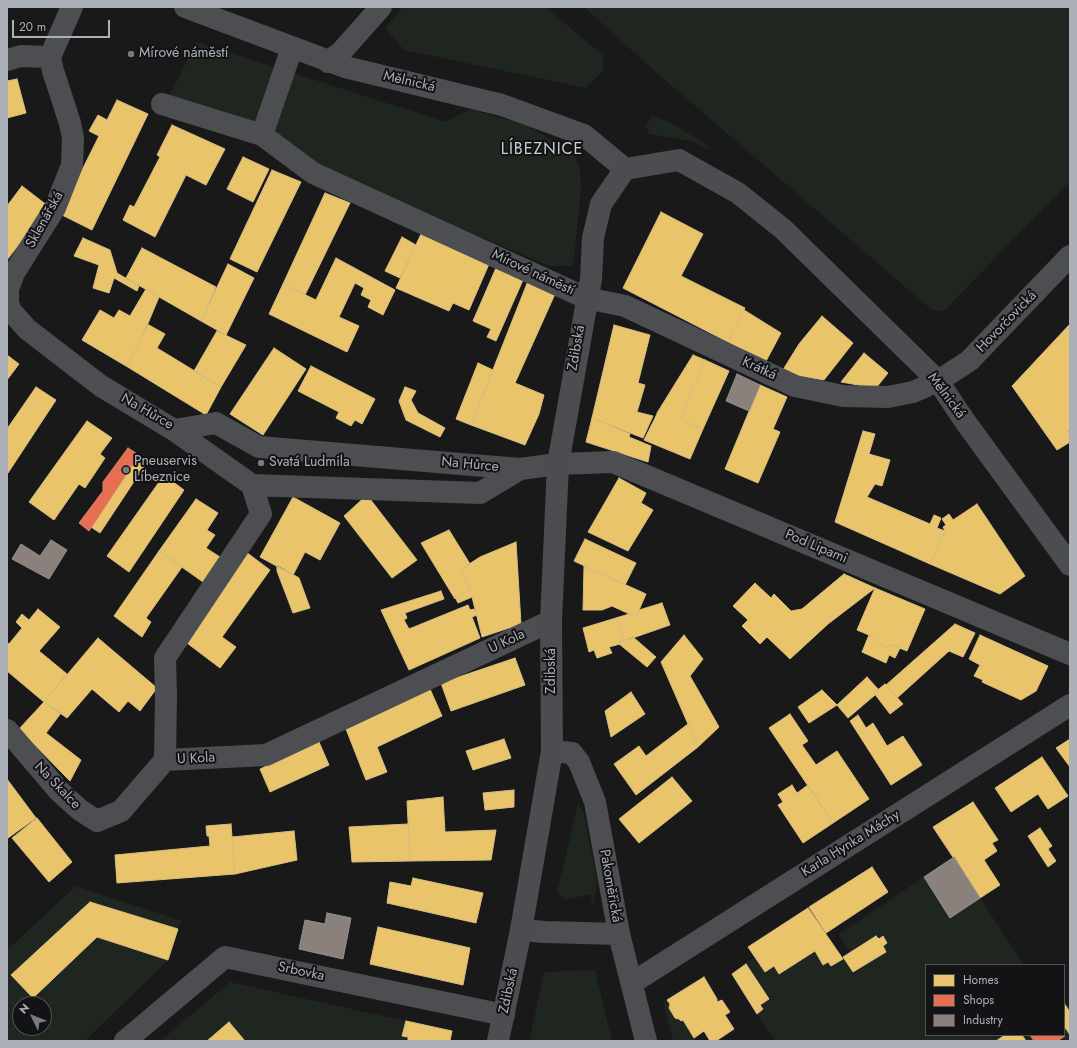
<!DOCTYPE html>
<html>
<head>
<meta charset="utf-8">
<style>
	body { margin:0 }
	#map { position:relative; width:1077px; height:1048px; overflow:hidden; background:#191919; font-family:Jost,sans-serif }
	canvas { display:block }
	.frame { position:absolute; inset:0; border:8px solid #abb0b9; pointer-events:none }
	.legend { position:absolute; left:925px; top:964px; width:140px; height:72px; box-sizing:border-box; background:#131315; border:1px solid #505257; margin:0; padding:5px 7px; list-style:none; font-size:12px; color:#abb0b9 }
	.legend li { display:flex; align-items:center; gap:8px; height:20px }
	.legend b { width:20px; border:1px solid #505257 }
	.north { position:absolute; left:12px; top:996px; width:40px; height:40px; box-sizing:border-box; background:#131315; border:1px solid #505257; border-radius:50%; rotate:313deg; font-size:11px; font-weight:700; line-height:16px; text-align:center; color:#abb0b9 }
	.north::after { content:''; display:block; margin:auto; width:14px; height:18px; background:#787b81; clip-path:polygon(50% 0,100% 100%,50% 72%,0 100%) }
	.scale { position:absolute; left:12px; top:20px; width:98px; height:18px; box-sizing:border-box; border:2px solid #abb0b9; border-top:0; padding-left:5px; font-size:12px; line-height:14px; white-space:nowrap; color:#abb0b9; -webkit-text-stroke:3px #131315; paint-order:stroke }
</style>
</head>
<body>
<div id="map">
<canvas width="1077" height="1048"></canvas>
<div class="frame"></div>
<ul class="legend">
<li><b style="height:11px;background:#e9c46a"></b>Homes</li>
<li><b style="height:11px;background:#e76f51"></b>Shops</li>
<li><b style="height:11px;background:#8a817c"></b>Industry</li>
</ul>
<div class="north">N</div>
<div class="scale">20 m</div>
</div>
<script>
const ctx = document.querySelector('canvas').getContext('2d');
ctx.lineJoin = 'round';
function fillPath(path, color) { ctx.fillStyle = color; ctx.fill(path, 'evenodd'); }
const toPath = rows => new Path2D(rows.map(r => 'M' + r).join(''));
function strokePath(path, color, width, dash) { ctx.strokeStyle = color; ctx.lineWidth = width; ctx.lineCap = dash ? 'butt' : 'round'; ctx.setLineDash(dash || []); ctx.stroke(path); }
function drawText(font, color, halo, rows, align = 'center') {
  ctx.font = font + ' Jost,sans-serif'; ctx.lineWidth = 4; ctx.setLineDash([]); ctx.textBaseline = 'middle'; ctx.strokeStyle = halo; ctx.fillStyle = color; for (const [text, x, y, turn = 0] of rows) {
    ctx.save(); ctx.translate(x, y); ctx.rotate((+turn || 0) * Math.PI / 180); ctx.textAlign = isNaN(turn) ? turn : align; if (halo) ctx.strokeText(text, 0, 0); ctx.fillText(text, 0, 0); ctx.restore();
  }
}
const green = toPath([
	[403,7,545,7,603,55,604,70,586,88,404,50,385,28],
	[584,7,1070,7,1070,181,944,311,932,310,650,67],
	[196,42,446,122,470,109,527,125,566,149,576,158,580,169,581,191,573,266,550,266,162,104,167,101],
	[652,116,667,121,695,137,714,151,691,141,649,134,646,126],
	[578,804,584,813,597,882,593,906,590,894,566,900,557,892],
	[924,877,980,898,1024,965,926,965,926,1035,1064,1035,1064,1026,1070,1035,1070,1041,775,1041,757,1014,763,1009,746,964,753,958,765,972,774,966,779,974,815,951,823,965,828,962,831,966,843,959,853,974,886,952,883,946,887,943,883,936,879,939,875,936,850,952,839,934],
	[76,886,182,921,178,929,90,902,12,975,32,998,97,937,168,960,85,1041,7,1041,7,950],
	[20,1004,44,1004,44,1028,20,1028],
	[595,970,612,1041,529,1041,544,972],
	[230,982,406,1021,402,1036,408,1037,408,1041,160,1041],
	[667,1000,670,1004,669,1008,675,1018,679,1019,681,1021,683,1020,697,1041,673,1041,663,1002]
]);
const homes = toPath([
	[17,79,26,113,7,118,7,81,17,79],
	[117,100,148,114,92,230,60,214,99,136,89,131,98,115,107,120,117,100],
	[172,125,225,149,206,185,186,175,155,237,123,220,130,205,134,207,160,157,157,155,172,125],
	[243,157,269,169,253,202,227,189,243,157],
	[272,170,301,182,257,272,230,259,272,170],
	[22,186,48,206,7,260,7,206,22,186],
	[325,193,350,203,305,295,283,284,325,193],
	[661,212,703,234,681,276,745,308,728,342,623,288,661,212],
	[421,234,489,264,469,310,453,303,449,311,396,288,421,234],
	[402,237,416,245,400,278,385,271,402,237],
	[83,238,110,250,117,273,139,286,137,291,114,278,109,293,93,288,99,265,74,256,83,238],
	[142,248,216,287,201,321,126,278,142,248],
	[336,258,395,290,383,315,368,307,371,300,361,295,364,288,355,283,339,317,359,326,347,352,269,314,283,284,316,300,336,258],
	[228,264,254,278,226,335,201,321,228,264],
	[496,268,523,280,496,341,487,337,491,329,473,321,496,268],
	[528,281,555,294,515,383,544,395,539,414,525,445,471,425,528,281],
	[146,289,159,297,141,340,126,366,82,340,100,310,114,318,119,310,130,316,146,289],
	[744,310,781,333,764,365,728,342,744,310],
	[822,316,853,343,824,380,781,373,799,344,822,316],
	[147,324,165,334,157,348,221,387,206,415,126,366,141,340,147,324],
	[1070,324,1070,429,1068,431,1070,435,1070,442,1057,450,1012,386,1070,324],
	[614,325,650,335,638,383,645,385,637,412,653,416,643,438,592,418,614,325],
	[217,331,246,345,221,387,194,371,217,331],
	[274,348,306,369,263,435,230,414,274,348],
	[864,353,888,373,876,388,841,382,864,353],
	[7,355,19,364,7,380,7,355],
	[693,355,705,360,680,419,703,429,690,459,644,440,657,414,657,413,693,355],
	[705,360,729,371,703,429,680,419,705,360],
	[478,363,493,370,471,425,456,419,478,363],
	[311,366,375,399,362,424,355,420,351,426,336,418,339,412,298,391,311,366],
	[760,385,787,397,773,429,780,432,758,483,725,469,760,385],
	[36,387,56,400,8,473,7,429,36,387],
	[405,387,416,391,411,400,418,413,445,428,440,437,406,420,399,401,405,387],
	[592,418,630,434,629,437,651,446,648,462,586,442,592,418],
	[87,421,112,438,100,454,105,458,85,488,79,484,54,520,29,502,87,421],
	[863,431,875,434,869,454,890,460,882,486,875,484,867,497,930,524,934,515,941,518,937,528,945,531,930,564,835,522,863,431],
	[139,455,147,462,100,533,91,527,139,455],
	[164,475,184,490,129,572,107,556,164,475],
	[619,478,646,493,641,503,653,510,628,551,588,532,619,478],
	[367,495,417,560,392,578,344,516,367,495],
	[293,497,340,523,320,560,305,552,293,575,260,557,293,497],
	[196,499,218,513,207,530,215,535,206,548,220,557,203,582,159,551,196,499],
	[977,504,1025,576,1000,594,930,564,945,531,943,527,946,525,942,519,949,514,953,520,977,504],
	[449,530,470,564,460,570,471,590,455,597,455,599,421,543,449,530],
	[585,539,636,563,625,585,574,561,585,539],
	[516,542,521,624,482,637,472,597,458,603,455,597,471,590,460,570,480,557,516,542],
	[159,551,182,567,146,618,151,622,142,637,114,616,159,551],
	[246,552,270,570,222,637,236,647,220,668,183,640,246,552],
	[277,565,299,578,310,608,293,613,277,571,277,565],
	[584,566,646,594,636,617,612,606,602,610,583,610,584,566],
	[844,574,875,588,828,624,790,659,767,637,760,644,742,626,748,620,733,606,755,583,771,598,774,594,791,611,802,609,844,574],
	[875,588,925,609,907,651,889,644,887,648,874,642,876,638,857,630,875,588],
	[441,591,444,599,405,613,407,618,404,620,409,629,468,605,470,610,474,609,477,615,472,617,480,638,409,670,381,610,441,591],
	[662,603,670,625,624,641,616,618,629,614,636,617,639,610,662,603],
	[38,609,60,627,39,651,67,674,44,702,7,671,7,643,9,644,22,628,16,622,22,614,29,620,38,609],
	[616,618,624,641,618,643,620,644,609,647,612,653,597,658,594,650,589,652,583,628,616,618],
	[955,624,975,633,963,657,949,651,897,698,886,685,955,624],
	[684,635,703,659,690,676,719,727,698,747,661,662,684,635],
	[869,635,876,638,874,642,887,648,889,644,900,648,895,658,889,655,886,663,862,652,869,635],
	[980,635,1048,666,1036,691,1021,700,982,682,983,680,974,676,980,665,969,659,980,635],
	[633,637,656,657,647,667,618,643,633,637],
	[98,638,157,688,140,711,128,701,119,712,92,689,67,718,44,702,98,638],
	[515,658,525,685,451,711,441,683,515,658],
	[867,677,878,689,874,693,875,695,848,718,837,705,867,677],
	[885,684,903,704,890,714,874,693,885,684],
	[430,689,442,716,377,747,387,772,366,780,346,729,430,689],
	[822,690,837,705,809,723,798,707,822,690],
	[631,692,645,714,611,737,605,711,631,692],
	[44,702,61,713,46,733,81,760,70,781,19,729,44,702],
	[790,714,808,741,802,745,816,765,837,751,869,799,833,823,769,728,790,714],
	[858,715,866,728,873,723,887,746,903,736,922,765,891,785,850,721,858,715],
	[688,724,698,747,636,795,614,764,639,746,646,756,688,724],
	[504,739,511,758,473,770,466,751,504,739],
	[1070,739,1070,767,1056,748,1070,739],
	[319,742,329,765,270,792,260,769,319,742],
	[1042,757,1068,796,1048,809,1038,794,1011,812,995,788,1042,757],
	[672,777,692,801,639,843,619,819,672,777],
	[7,779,36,818,8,838,7,838,7,779],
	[792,785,797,793,808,785,833,823,803,843,778,805,783,802,778,794,792,785],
	[514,790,514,807,485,810,483,793,514,790],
	[443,797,445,832,496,830,491,860,410,861,407,801,443,797],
	[973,802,998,840,992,843,997,851,984,860,1000,885,980,898,933,827,973,802],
	[37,818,72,862,49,882,12,838,37,818],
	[231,824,235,874,117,883,115,855,210,846,209,836,207,836,206,826,231,824],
	[408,824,410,861,352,862,349,827,408,824],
	[1040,828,1052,846,1048,849,1056,861,1048,867,1028,836,1040,828],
	[294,831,297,860,235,874,232,837,294,831],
	[872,867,888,892,826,933,809,907,872,867],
	[413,878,483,893,476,923,387,903,390,882,411,886,413,878],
	[90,902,178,929,168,960,97,937,33,998,11,975,90,902],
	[808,908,843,959,831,966,828,962,823,965,815,951,779,974,774,966,765,972,748,947,808,908],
	[378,927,470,948,463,985,370,964,378,927],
	[876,936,879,939,883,936,887,943,883,946,886,952,853,972,843,957,876,936],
	[746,964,769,999,760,1005,763,1009,757,1014,732,974,746,964],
	[704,977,717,999,717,1002,722,1000,730,1012,725,1015,734,1029,716,1041,710,1041,704,1031,694,1038,683,1020,681,1021,679,1019,675,1018,669,1008,670,1004,667,1000,704,977],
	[1064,1003,1070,1012,1070,1035,1064,1026,1064,1003],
	[406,1021,452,1031,450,1041,408,1041,408,1037,402,1036,406,1021],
	[229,1022,245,1041,207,1041,229,1022],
	[1005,1035,1022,1035,1026,1041,996,1041,1005,1035]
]);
const shops = toPath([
	[128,448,139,455,89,531,79,523,103,491,103,482,128,448],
	[1030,1035,1064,1035,1065,1036,1057,1041,1034,1041,1030,1035]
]);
const industry = toPath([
	[737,374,760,385,749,411,726,401,737,374],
	[51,540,67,550,49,579,12,559,21,544,40,556,51,540],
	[954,857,980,898,950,918,924,877,954,857],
	[327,913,351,918,343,959,299,949,305,920,325,924,327,913]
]);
const pedestrian = toPath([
	[262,135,313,173,586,298]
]);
const minor = toPath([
	[185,7,345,67,502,105,584,135,625,169],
	[50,57,53,71,70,123,73,138,72,165,55,208,14,273,8,289,8,303,11,311,27,329,101,386,174,430,216,423,259,447,520,469,558,464,613,462,1070,654],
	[50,57,72,7],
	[7,60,21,56,50,57],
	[328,62,341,52,381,7],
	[162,104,262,135,292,48],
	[586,298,625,306,795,386,843,396,888,397,913,392,938,381],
	[252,485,480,493,520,469],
	[7,730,59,791,80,810,97,821,121,811,165,760],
	[552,751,572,753,579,762,595,802,619,934,646,1041],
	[165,760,266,755,551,621],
	[165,760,166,695,165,658,261,514,252,485,174,430],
	[521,930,545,932,619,934],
	[632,983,1070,705],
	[125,1041,225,957,504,1015]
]);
const tertiary = toPath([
	[938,381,969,361,1070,256]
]);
const secondary = toPath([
	[498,1041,521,930,552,751,551,621,558,464,591,279,593,238,601,204,625,169,679,160,738,193,783,229,938,381,964,420,1070,565]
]);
const markers = [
	[131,54,4,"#787b81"],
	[261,463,4,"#787b81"],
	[126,470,4,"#787b81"]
];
const poiNames = [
	["Mírové náměstí",139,54],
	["Pneuservis",134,462],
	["Líbeznice",134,478],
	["Svatá Ludmila",269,463]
];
const streetNames = [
	["Mělnická",409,82,13],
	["Sklenářská",45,220,-61],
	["Mírové náměstí",533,273,25],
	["Hovorčovická",1007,322,-46],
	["Zdibská",577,348,-80],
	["Krátká",759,369,25],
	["Mělnická",946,396,53],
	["Na Hůrce",147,412,30],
	["Na Hůrce",470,465,5],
	["Pod Lipami",816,547,23],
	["U Kola",507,642,-25],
	["Zdibská",552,671,-90],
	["U Kola",196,759,-3],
	["Na Skalce",57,786,46],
	["Karla Hynka Máchy",851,844,-32],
	["Pakoměřická",610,886,80],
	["Srbovka",301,972,12],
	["Zdibská",509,991,-78]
];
const quarterNames = [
	["LÍBEZNICE",542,150]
];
fillPath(green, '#1f2620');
fillPath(homes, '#e9c46a');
strokePath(homes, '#d6be82', 1);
fillPath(shops, '#e76f51');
strokePath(shops, '#d58270', 1);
fillPath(industry, '#8a817c');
strokePath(industry, '#948f8e', 1);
strokePath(pedestrian, '#4d4e52', 22);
strokePath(minor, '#4d4e52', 22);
strokePath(tertiary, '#4d4e52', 22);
strokePath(secondary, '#4c4d50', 22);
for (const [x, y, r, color] of markers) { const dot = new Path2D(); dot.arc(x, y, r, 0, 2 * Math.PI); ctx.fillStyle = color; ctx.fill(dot); strokePath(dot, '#131315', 1.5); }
drawText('14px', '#abb0b9', '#131315', poiNames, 'left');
drawText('14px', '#abb0b9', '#131315', streetNames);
ctx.letterSpacing = '1px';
drawText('16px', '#cccfd6', '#131315', quarterNames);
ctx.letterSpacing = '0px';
</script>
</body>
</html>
